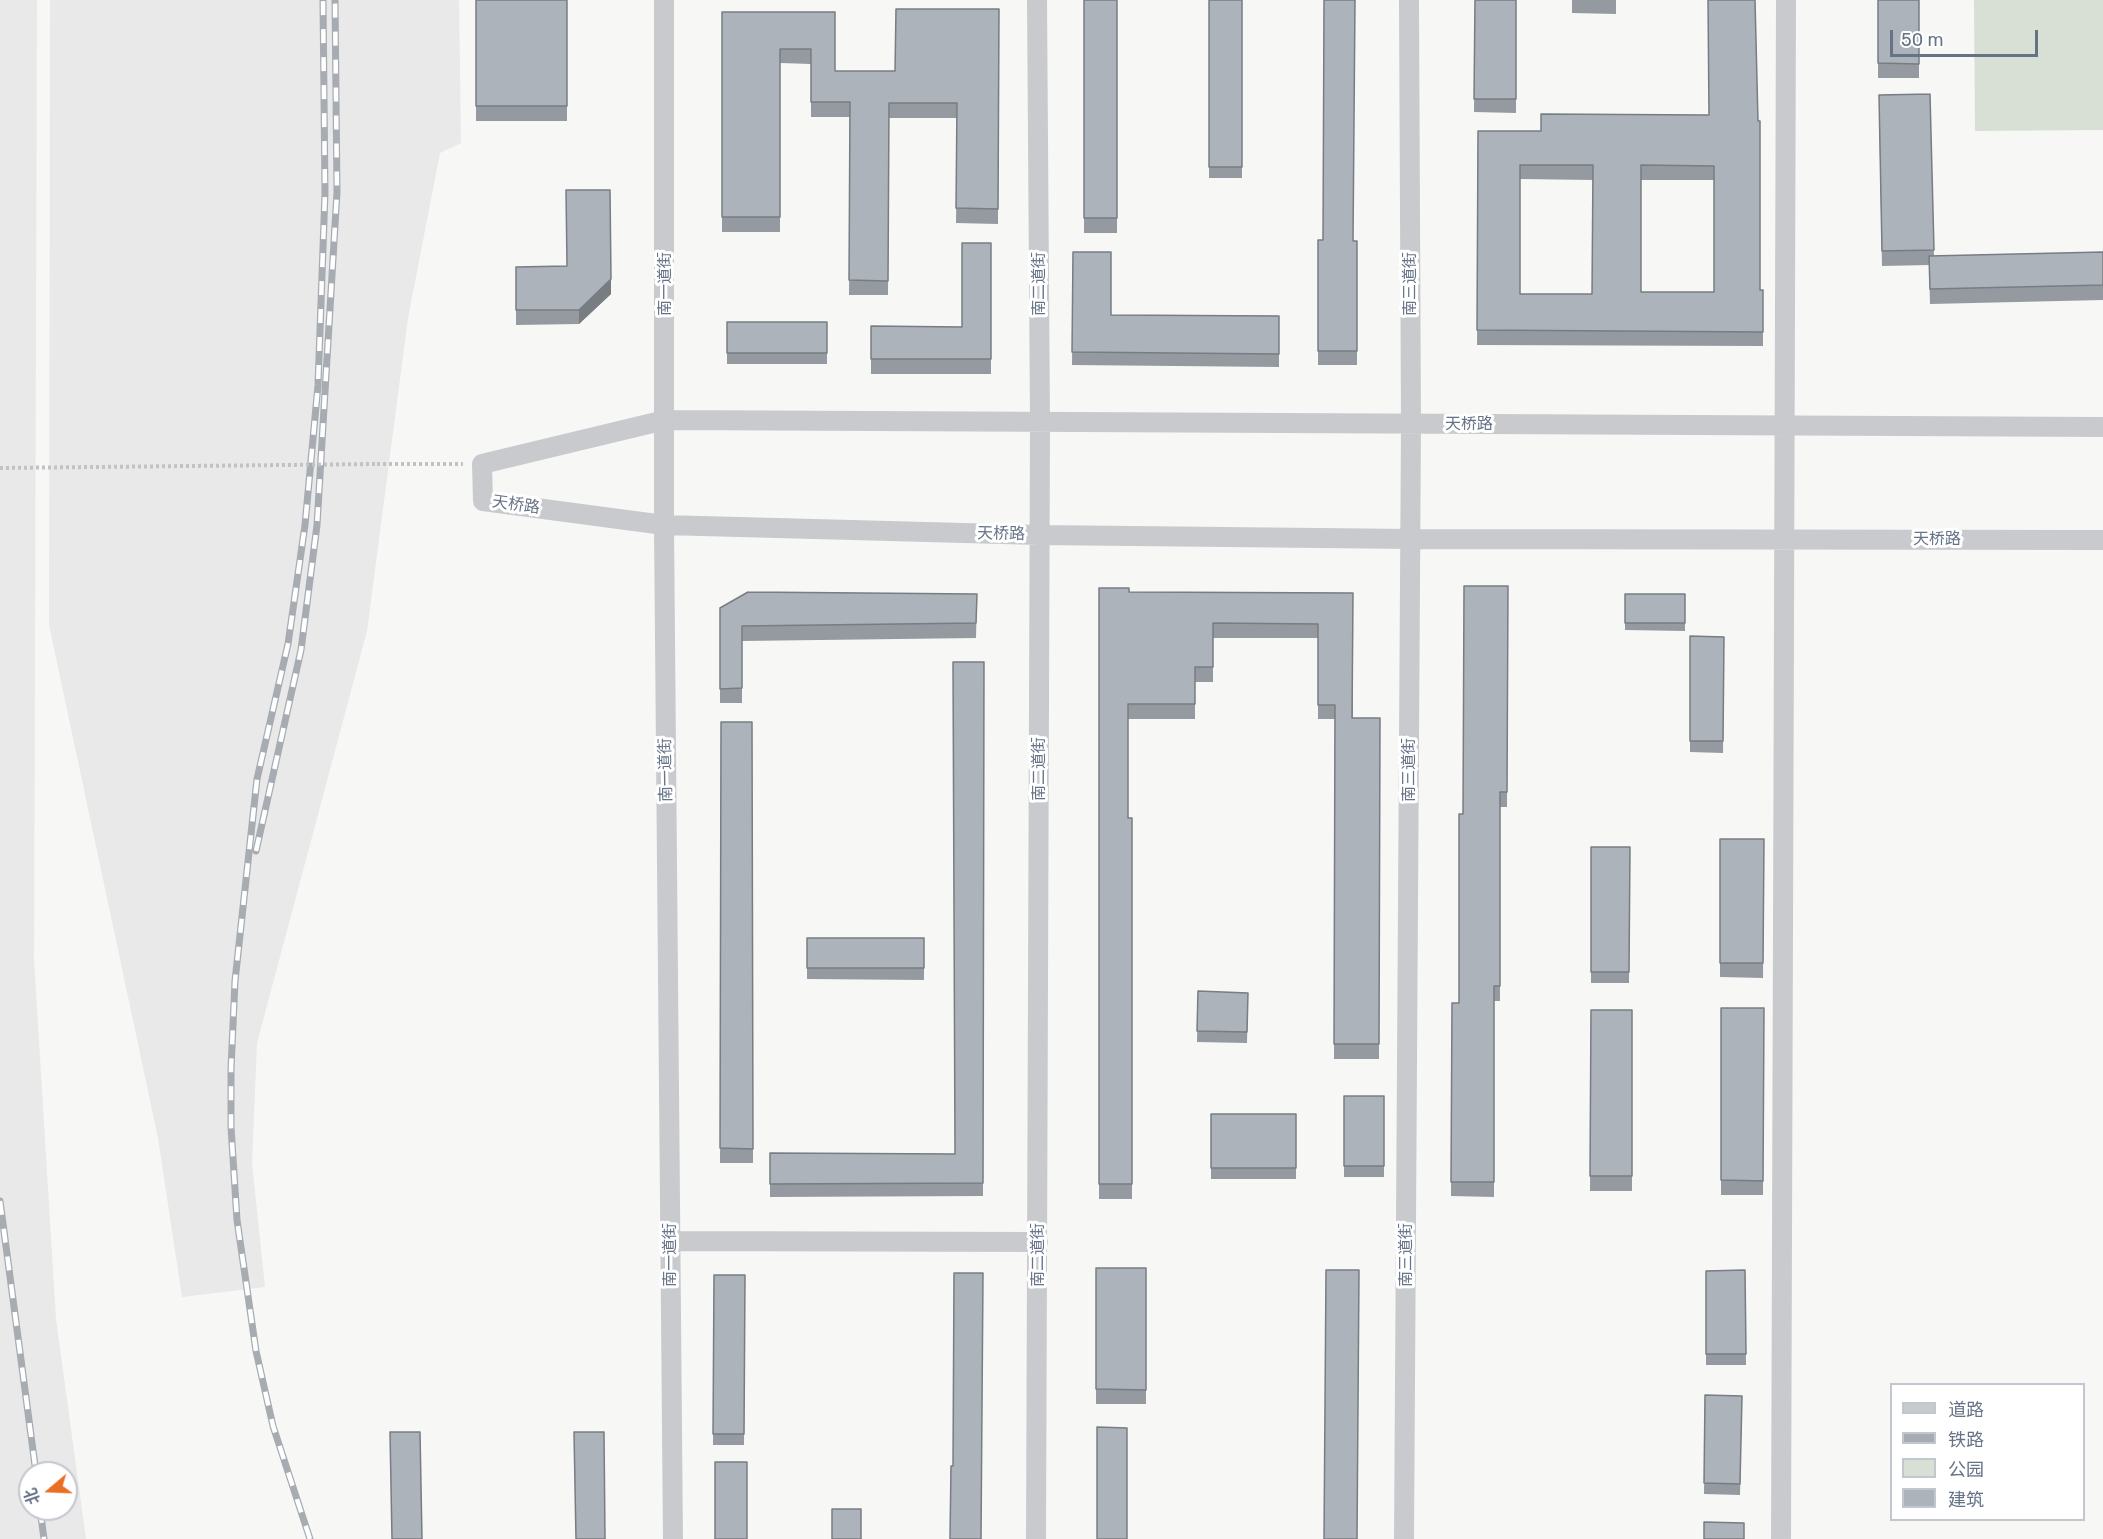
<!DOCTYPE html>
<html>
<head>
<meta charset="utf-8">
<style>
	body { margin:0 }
	#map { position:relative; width:2103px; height:1539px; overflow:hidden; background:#f7f8f5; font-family:Rubik,"Noto Sans SC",sans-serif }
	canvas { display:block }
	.legend { position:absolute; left:1890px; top:1383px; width:195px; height:138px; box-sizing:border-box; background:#fff; border:2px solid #c2c7cf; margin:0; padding:8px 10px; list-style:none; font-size:18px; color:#667387 }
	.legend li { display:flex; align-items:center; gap:12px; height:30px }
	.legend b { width:30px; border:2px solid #c2c7cf }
	.north { position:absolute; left:18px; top:1461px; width:60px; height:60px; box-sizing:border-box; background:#fff; border:2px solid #c2c7cf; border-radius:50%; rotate:251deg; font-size:16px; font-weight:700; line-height:24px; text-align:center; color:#667387 }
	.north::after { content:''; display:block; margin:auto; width:21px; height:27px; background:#e96f24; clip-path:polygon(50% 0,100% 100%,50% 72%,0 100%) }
	.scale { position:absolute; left:1890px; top:30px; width:148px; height:27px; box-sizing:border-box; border:3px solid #667387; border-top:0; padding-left:8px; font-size:18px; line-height:21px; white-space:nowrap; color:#667387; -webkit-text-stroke:4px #fff; paint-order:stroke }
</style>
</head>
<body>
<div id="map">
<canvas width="2103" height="1539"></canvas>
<ul class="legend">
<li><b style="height:8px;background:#c8cace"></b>道路</li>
<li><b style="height:8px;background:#a7acb3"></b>铁路</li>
<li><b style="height:16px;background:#d8e0d6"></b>公园</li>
<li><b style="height:16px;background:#acb3ba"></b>建筑</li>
</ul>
<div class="north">北</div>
<div class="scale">50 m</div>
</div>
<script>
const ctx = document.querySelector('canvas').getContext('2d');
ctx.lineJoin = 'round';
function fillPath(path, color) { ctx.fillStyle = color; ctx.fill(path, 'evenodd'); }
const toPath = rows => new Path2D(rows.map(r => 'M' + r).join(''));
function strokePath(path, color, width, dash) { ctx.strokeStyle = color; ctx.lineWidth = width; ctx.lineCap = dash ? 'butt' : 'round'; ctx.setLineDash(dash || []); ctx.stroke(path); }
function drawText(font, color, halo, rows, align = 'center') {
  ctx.font = font + ' Rubik,"Noto Sans SC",sans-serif'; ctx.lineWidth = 6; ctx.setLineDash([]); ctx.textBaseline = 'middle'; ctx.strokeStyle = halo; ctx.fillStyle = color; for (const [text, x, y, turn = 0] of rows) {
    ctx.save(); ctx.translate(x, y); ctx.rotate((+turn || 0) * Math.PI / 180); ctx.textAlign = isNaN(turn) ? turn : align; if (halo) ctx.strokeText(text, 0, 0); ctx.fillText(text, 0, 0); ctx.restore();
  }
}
const built = toPath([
	[0,0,37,0,34,960,56,1319,86,1539,0,1539],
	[30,1473,66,1473,66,1509,30,1509],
	[50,0,459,0,461,143,440,153,408,318,367,631,257,1043,252,1163,265,1287,182,1297,158,1138,49,625]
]);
const green = toPath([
	[1974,0,2103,0,2103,130,1975,131]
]);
const path = toPath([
	[377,464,463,464]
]);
const minor = toPath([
	[664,0,664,525,673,1539],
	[2103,427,665,420,482,464,483,501,664,525,1039,535,1411,539,2103,540],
	[670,1241,1038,1242],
	[1036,1539,1040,422,1037,0],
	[1404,1539,1411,424,1409,0],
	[1781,1539,1786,0]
]);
const rail = toPath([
	[256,851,301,650,317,525,337,192,335,0],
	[0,1201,36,1473],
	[40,1509,44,1539],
	[310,1539,273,1426,256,1351,237,1220,231,1127,231,1069,235,981,257,779,288,644,305,525,318,385,325,193,323,0]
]);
const pathBridge = toPath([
	[0,468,377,464]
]);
const wall = toPath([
	[476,0,567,0,567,121,476,121],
	[1084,0,1117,0,1117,233,1084,233],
	[1209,0,1242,0,1242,178,1209,178],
	[1475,0,1516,0,1516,113,1474,112],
	[1572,0,1616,0,1616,14,1572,13],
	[1878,0,1919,0,1919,78,1878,78],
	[999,9,998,224,956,223,957,118,889,118,888,295,849,295,850,117,811,117,811,64,780,63,780,232,722,232,722,12,835,12,835,71,895,71],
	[1930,94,1934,256,2103,252,2103,300,1930,304,1929,265,1882,266,1879,110],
	[1709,115,1760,290,1763,290,1763,346,1477,345,1478,131,1541,131],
	[1520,179,1593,180,1592,294,1520,294],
	[1641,180,1714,180,1714,292,1641,292],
	[1318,240,1357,241,1357,365,1318,365],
	[991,243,991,374,871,374,871,326,962,327],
	[1073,252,1111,315,1279,316,1279,367,1072,365],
	[516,267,611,294,579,324,516,325],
	[727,322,827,322,827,364,727,364],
	[1508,586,1507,807,1500,807,1500,1001,1494,1001,1494,1197,1451,1196,1452,1003,1459,1003,1463,814],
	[1099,588,1129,592,1353,593,1353,718,1380,718,1379,1059,1334,1059,1335,719,1318,719,1318,638,1213,638,1213,682,1195,682,1195,719,1128,719,1128,818,1132,818,1132,1199,1099,1199],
	[977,594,976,638,742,641,742,703,720,703,720,608],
	[1625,594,1685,594,1685,631,1625,630],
	[1690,636,1724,637,1723,753,1690,752],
	[984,662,983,1196,770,1197,770,1153,955,1154],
	[721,722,753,1149,753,1163,720,1163],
	[1720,839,1764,839,1763,978,1720,977],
	[1591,847,1630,847,1629,983,1591,983],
	[807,938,924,938,924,980,807,979],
	[1198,991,1248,993,1247,1043,1197,1042],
	[1721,1008,1764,1008,1763,1195,1721,1195],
	[1591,1010,1632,1010,1632,1191,1590,1191],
	[1344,1096,1384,1096,1384,1177,1344,1177],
	[1211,1114,1296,1114,1296,1179,1211,1179],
	[1096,1268,1146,1268,1146,1404,1096,1404],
	[1745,1270,1746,1365,1706,1365,1706,1271],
	[714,1275,745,1275,744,1445,713,1445],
	[1705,1395,1742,1396,1740,1495,1704,1494]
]);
const shadedWall = toPath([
	[611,279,611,294,579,324,579,310]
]);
const building = toPath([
	[476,0,567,0,567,106,476,106,476,0],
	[1084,0,1117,0,1117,218,1084,218,1084,0],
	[1209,0,1242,0,1242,167,1209,167,1209,0],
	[1324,0,1355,0,1353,241,1357,241,1357,351,1318,351,1318,240,1323,240,1324,0],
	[1475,0,1516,0,1516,99,1474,99,1475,0],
	[1708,0,1755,0,1758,121,1760,121,1760,290,1763,290,1763,332,1477,330,1478,131,1541,131,1541,114,1709,115,1708,0],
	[1520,165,1593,165,1592,294,1520,294,1520,165],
	[1641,165,1714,166,1714,292,1641,292,1641,165],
	[1878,0,1919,0,1919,64,1878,63,1878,0],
	[896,9,999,9,998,209,956,208,957,103,889,103,888,281,849,280,850,102,811,102,811,49,780,49,780,217,722,217,722,12,835,12,835,71,895,71,896,9],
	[1930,94,1934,250,1882,251,1879,95,1930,94],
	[566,190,610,190,611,279,579,310,516,310,516,267,567,266,566,190],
	[962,243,991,243,991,359,871,359,871,326,962,327,962,243],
	[1073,252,1111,252,1111,315,1279,316,1279,354,1072,352,1073,252],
	[2103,252,2103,285,1930,289,1929,256,2103,252],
	[727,322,827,322,827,353,727,353,727,322],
	[1464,586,1508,586,1507,792,1500,792,1500,986,1494,986,1494,1182,1451,1182,1452,1003,1459,1003,1459,814,1463,814,1464,586],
	[1099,588,1129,588,1129,592,1353,593,1352,718,1380,718,1379,1044,1334,1044,1335,705,1318,705,1318,624,1213,623,1213,667,1195,667,1195,704,1128,704,1128,818,1132,818,1132,1184,1099,1184,1099,588],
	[748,592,977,594,976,623,742,626,742,688,720,689,720,608,748,592],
	[1625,594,1685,594,1685,623,1625,623,1625,594],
	[1690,636,1724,637,1723,741,1690,741,1690,636],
	[953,662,984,662,983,1183,770,1184,770,1153,955,1154,953,662],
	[721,722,752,722,753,1149,720,1148,721,722],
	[1720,839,1764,839,1763,963,1720,963,1720,839],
	[1591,847,1630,847,1629,972,1591,972,1591,847],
	[807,938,924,938,924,968,807,968,807,938],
	[1198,991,1248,993,1247,1032,1197,1031,1198,991],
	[1721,1008,1764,1008,1763,1181,1721,1180,1721,1008],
	[1591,1010,1632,1010,1632,1176,1590,1176,1591,1010],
	[1344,1096,1384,1096,1384,1166,1344,1166,1344,1096],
	[1211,1114,1296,1114,1296,1168,1211,1168,1211,1114],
	[1096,1268,1146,1268,1146,1390,1096,1389,1096,1268],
	[1326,1270,1359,1270,1357,1539,1324,1539,1326,1270],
	[1745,1270,1746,1354,1706,1354,1706,1271,1745,1270],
	[954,1273,983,1273,981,1539,950,1539,951,1466,953,1466,954,1273],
	[714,1275,745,1275,744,1434,713,1434,714,1275],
	[1705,1395,1742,1396,1740,1484,1704,1483,1705,1395],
	[1097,1427,1127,1428,1127,1539,1097,1539,1097,1427],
	[390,1432,420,1432,422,1539,392,1539,390,1432],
	[574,1432,604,1432,605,1539,576,1539,574,1432],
	[715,1462,747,1462,747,1539,715,1539,715,1462],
	[832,1509,861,1509,861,1539,832,1539,832,1509],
	[1704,1522,1744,1523,1744,1539,1704,1539,1704,1522]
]);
const streetNames = [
	["南一道街",665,284,-90],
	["南二道街",1039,284,-90],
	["南三道街",1410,284,-90],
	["天桥路",1469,424],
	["天桥路",516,505,8],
	["天桥路",1001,534,1],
	["天桥路",1937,539],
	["南二道街",1039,769,-90],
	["南一道街",666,770,-91],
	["南三道街",1409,770,-90],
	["南一道街",670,1255,-90],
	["南二道街",1038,1255,-90],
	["南三道街",1406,1255,-90]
];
fillPath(built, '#e8e9e8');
fillPath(green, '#d8e0d6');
strokePath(path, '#c1c2c5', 4, [3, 3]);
strokePath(minor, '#c8cace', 20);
strokePath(rail, '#a7acb3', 7);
strokePath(rail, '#fff', 4.5, [14]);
strokePath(pathBridge, '#c1c2c5', 4, [3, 3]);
fillPath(wall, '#949aa0');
fillPath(shadedWall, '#787d82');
fillPath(building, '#acb3ba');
strokePath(building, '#787d82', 1.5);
drawText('16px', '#667387', '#fff', streetNames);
</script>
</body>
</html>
